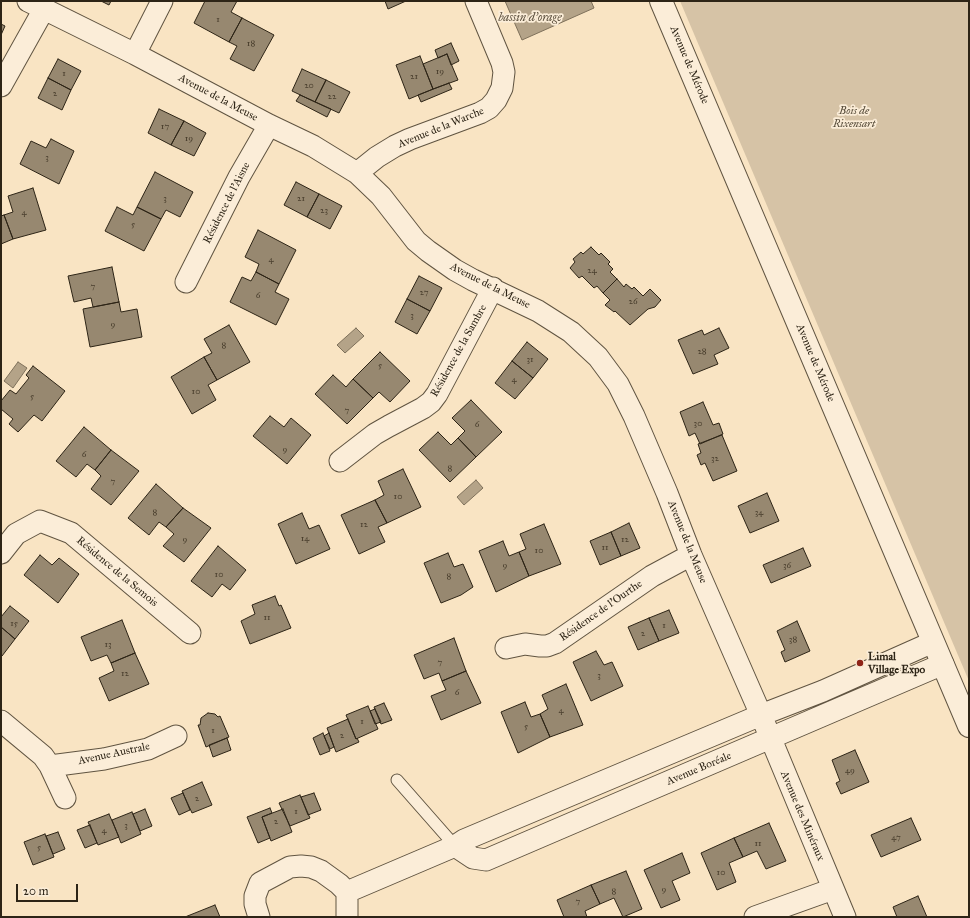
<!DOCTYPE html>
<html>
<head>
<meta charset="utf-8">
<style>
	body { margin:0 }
	#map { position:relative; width:970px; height:918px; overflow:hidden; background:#f9e4c3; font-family:"IM FELL Great Primer",serif }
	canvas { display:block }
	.frame { position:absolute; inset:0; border:2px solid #2d2416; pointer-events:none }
	.scale { position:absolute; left:16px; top:884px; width:62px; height:18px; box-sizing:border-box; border:2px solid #2d2416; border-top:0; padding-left:5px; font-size:12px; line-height:14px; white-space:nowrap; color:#2d2416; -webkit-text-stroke:3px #fbedd8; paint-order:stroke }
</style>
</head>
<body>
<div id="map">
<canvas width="970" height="918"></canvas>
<div class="frame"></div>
<div class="scale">20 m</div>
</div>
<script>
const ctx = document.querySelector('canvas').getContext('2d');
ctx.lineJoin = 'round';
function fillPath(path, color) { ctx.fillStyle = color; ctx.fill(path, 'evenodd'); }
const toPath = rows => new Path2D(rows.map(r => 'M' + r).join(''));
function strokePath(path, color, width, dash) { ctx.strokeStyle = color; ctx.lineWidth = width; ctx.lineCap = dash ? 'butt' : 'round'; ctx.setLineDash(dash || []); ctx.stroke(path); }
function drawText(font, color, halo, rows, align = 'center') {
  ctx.font = font + ' "IM FELL Great Primer",serif'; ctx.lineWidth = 3.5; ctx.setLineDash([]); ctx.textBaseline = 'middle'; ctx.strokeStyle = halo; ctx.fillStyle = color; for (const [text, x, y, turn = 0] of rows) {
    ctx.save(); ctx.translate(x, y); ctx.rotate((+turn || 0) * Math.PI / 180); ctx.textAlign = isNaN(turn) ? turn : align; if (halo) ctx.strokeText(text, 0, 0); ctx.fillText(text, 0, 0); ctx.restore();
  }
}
const green = toPath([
	[680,1,969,1,969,681]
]);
const water = toPath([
	[505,1,591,1,594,8,522,40,505,1],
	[356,328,364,336,345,353,337,345,356,328],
	[18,362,27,368,13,388,4,381,18,362],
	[476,480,483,488,464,505,457,497,476,480]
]);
const building = toPath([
	[101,1,111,1,109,5,101,1],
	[205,1,237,1,231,12,242,18,229,42,194,23,205,1],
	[385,1,406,1,388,9,385,1],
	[242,18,274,35,254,71,230,59,237,46,229,42,242,18],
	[1,24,5,26,1,35,1,24],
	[451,43,459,61,451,65,447,54,438,58,435,50,451,43],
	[447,54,458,80,433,89,423,64,447,54],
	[420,56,433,89,409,99,396,65,420,56],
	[58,59,81,71,71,90,48,78,58,59],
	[302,69,326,80,315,102,292,91,302,69],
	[48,78,71,90,62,110,38,98,48,78],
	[326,80,350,92,339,113,315,102,326,80],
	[449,83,452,89,421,102,418,95,449,83],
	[300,95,331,109,327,117,296,101,300,95],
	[159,109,184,121,171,145,148,133,159,109],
	[184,121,206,133,194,156,171,145,184,121],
	[51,139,74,151,59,184,20,164,31,141,46,148,51,139],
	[155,172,193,192,180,217,166,210,161,219,137,207,155,172],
	[296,182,319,194,307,217,284,205,296,182],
	[33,188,46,230,13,239,4,215,13,212,8,196,33,188],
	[319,194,342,206,330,229,307,217,319,194],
	[117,207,133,215,137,207,161,219,144,251,105,231,117,207],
	[4,215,13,239,1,244,1,216,4,215],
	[258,230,296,250,279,284,256,272,259,264,245,257,258,230],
	[591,247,599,255,601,253,610,262,608,264,613,269,610,272,617,279,603,293,597,286,594,288,582,276,579,278,570,268,575,262,573,259,581,252,583,254,591,247],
	[112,267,119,302,93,307,91,298,74,302,68,276,112,267],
	[256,272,279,284,275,292,289,299,276,325,230,302,242,277,251,281,256,272],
	[419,276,442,288,430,311,407,299,419,276],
	[617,279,624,287,626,284,632,289,634,287,643,296,650,289,661,300,655,307,648,309,630,325,615,311,614,312,605,305,610,300,603,293,617,279],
	[407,299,430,311,417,334,395,322,407,299],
	[119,302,121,312,137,309,142,337,90,347,83,309,119,302],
	[229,325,250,362,217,380,204,357,212,353,204,339,229,325],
	[719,328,729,348,714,355,718,364,693,374,678,340,702,330,704,335,719,328],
	[527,342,548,359,533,378,512,361,527,342],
	[380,352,410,381,390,402,379,392,373,398,353,379,380,352],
	[204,357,217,380,208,385,216,400,192,414,171,377,204,357],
	[512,361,533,378,515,399,495,383,512,361],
	[33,366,65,391,42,421,34,415,18,432,9,424,13,419,1,409,1,401,10,390,16,394,29,378,26,375,33,366],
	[333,375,346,387,353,379,373,398,347,424,315,394,333,375],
	[471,400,502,432,476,457,458,438,465,431,452,418,471,400],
	[703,402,713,425,719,423,723,434,700,444,695,433,689,436,680,412,703,402],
	[270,416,284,427,291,418,311,435,287,464,253,436,270,416],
	[84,427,111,450,95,470,87,464,76,477,56,461,84,427],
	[438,432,451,445,458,438,476,457,450,482,419,450,438,432],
	[722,435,737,471,713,481,705,463,701,465,697,455,701,453,698,444,722,435],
	[111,450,139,471,111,505,91,489,101,476,95,470,111,450],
	[403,469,421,507,387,523,375,500,384,495,378,481,403,469],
	[156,484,183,508,166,527,159,522,149,535,128,518,156,484],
	[767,493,779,521,750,533,738,506,767,493],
	[375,500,387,523,378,527,385,542,359,554,341,515,375,500],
	[183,508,211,528,184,562,163,546,174,534,166,527,183,508],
	[302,513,309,529,319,525,330,549,296,564,278,524,302,513],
	[629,523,640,548,621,556,611,532,629,523],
	[544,524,561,564,529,576,519,552,526,549,520,534,544,524],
	[611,532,621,556,600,565,590,541,611,532],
	[503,541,509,556,519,552,529,576,496,592,479,551,503,541],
	[218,546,246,570,230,590,222,584,212,597,191,581,218,546],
	[803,548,811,566,771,583,763,565,803,548],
	[448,553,454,567,463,564,473,587,461,595,441,603,424,563,448,553],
	[40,555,52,565,59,558,79,574,58,603,24,575,40,555],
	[275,596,279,606,281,605,291,628,250,644,241,621,255,614,252,605,275,596],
	[10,606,29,621,15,639,1,627,1,617,10,606],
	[669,610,679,633,659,641,649,618,669,610],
	[649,618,659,641,638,650,628,627,649,618],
	[122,620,135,653,111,663,107,655,91,661,81,637,122,620],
	[797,621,810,651,785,662,781,652,785,650,777,631,797,621],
	[1,627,15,639,2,656,1,655,1,627],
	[454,638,466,671,442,681,439,673,424,679,414,655,454,638],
	[596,651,604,665,612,662,623,686,591,701,573,662,596,651],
	[135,653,149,684,109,701,99,678,114,671,111,663,135,653],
	[466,671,481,703,441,720,431,696,446,690,442,681,466,671],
	[566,684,583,725,550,737,540,714,548,709,542,695,566,684],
	[525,702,531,717,540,714,550,737,518,753,501,712,525,702],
	[384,703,392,720,381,724,374,707,384,703],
	[368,706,378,729,356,739,346,715,368,706],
	[375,709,381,722,375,724,370,711,375,709],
	[208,713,215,714,218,717,220,716,229,737,206,747,198,725,200,725,201,718,208,713],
	[348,719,356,739,357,738,359,742,336,752,327,728,348,719],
	[323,733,330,751,320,755,313,738,323,733],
	[329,733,334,747,330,749,324,736,329,733],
	[227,738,231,750,213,757,209,745,227,738],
	[855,750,869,782,841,794,836,783,840,781,832,760,855,750],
	[202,782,212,805,192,813,182,791,202,782],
	[183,793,190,810,179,815,171,798,183,793],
	[314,793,321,810,308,815,301,797,314,793],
	[300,795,310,818,290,826,279,803,300,795],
	[270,808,272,813,262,817,270,838,258,843,247,817,270,808],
	[145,809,152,826,140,831,133,814,145,809],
	[283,809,292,832,271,841,262,817,283,809],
	[132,812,141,834,121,843,112,820,132,812],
	[109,814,119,837,98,845,88,822,109,814],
	[911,818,921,840,881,857,871,835,911,818],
	[769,823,786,861,766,869,757,851,743,857,734,838,769,823],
	[90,825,97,843,85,848,77,830,90,825],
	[58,832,65,849,53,854,46,836,58,832],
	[45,834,54,857,33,865,24,842,45,834],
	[734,838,743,857,729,863,736,882,717,890,701,853,734,838],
	[682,853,690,873,672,881,680,900,661,908,644,870,682,853],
	[626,871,642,909,623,917,614,898,600,904,591,885,626,871],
	[591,885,600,904,585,911,587,917,564,917,557,900,591,885],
	[918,896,927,917,897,917,893,907,918,896],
	[215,905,220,917,185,917,215,905]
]);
const service = toPath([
	[397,780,455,846]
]);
const minor = toPath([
	[28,1,135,54,269,125,313,146,357,173,381,196,416,241,428,251,455,270,473,280,538,311,571,332,598,357,618,384,634,416,667,493,691,555,761,715,845,917],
	[135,54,162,1],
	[1,86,44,9],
	[357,173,377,157,395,146,410,139,480,113,489,108,496,100,502,88,504,72,502,63,476,1],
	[186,282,239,177,269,125],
	[340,461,375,434,389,426,423,408,431,402,437,394,493,288],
	[1,553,16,534,40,521,71,533,190,633],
	[506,648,525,644,540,646,547,646,555,643,652,576,691,555],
	[1,721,43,756,50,766,104,759,148,749,176,736],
	[50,766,65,798],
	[455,846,473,858,486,860,943,664],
	[347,892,455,846,464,840,761,715,823,691,933,642],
	[259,917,255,904,255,896,260,883,290,867,301,866,311,867,321,871,339,884,347,892,347,917],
	[755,917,833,889]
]);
const tertiary = toPath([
	[661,1,969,726]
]);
const markers = [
	[860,663,4,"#8f2418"]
];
const numberNames = [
	["1",218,20],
	["18",251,44],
	["19",440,72],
	["1",64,74],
	["21",414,77],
	["20",309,86],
	["2",55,94],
	["22",332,97],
	["17",165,127],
	["19",189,139],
	["3",47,158],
	["3",165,199],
	["21",301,199],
	["23",324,211],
	["4",24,213],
	["5",133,225],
	["4",271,260],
	["24",592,271],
	["7",93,287],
	["27",424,293],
	["6",258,296],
	["26",633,302],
	["3",412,316],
	["9",113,325],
	["8",224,346],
	["28",702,352],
	["31",530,360],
	["5",380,366],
	["4",514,380],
	["10",196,392],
	["5",32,397],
	["7",347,411],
	["30",698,424],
	["6",477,425],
	["9",285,450],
	["6",84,455],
	["32",715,459],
	["8",450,469],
	["7",113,482],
	["10",398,497],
	["8",155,513],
	["34",759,513],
	["12",364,525],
	["14",305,539],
	["9",185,540],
	["12",625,540],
	["11",605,548],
	["10",539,551],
	["9",505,566],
	["36",787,566],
	["10",219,575],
	["8",449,577],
	["11",267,618],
	["15",14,624],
	["1",664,626],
	["2",643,634],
	["38",793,640],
	["13",108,645],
	["7",440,663],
	["12",125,674],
	["3",599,676],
	["6",457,693],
	["4",561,711],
	["1",362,722],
	["5",526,727],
	["1",213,731],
	["2",342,736],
	["49",850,771],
	["2",197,799],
	["1",296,812],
	["2",276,822],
	["3",126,826],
	["4",104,831],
	["47",896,838],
	["11",758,844],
	["5",39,848],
	["10",721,873],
	["9",664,890],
	["8",614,892],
	["7",578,902]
];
const streetNames = [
	["Avenue de Mérode",689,65,67],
	["Avenue de la Meuse",218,98,28],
	["Avenue de la Warche",441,128,-22],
	["Résidence de l'Aisne",227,203,-63],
	["Avenue de la Meuse",490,286,27],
	["Résidence de la Sambre",459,351,-61],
	["Avenue de Mérode",815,363,67],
	["Avenue de la Meuse",687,542,68],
	["Résidence de la Semois",117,572,40],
	["Résidence de l'Ourthe",601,611,-35],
	["Avenue Australe",114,754,-12],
	["Avenue Boréale",699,769,-23],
	["Avenue des Minéraux",802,816,67]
];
const parkNames = [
	["Bois de",854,111],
	["Rixensart",854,124]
];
const poiNames = [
	["Limal",868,657],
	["Village Expo",868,670]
];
const waterNames = [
	["bassin d'orage",530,18]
];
fillPath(green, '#d6c3a6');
fillPath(water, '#b4a388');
strokePath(water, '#7e705a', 1);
fillPath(building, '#978870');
strokePath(building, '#2d2416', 1);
strokePath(service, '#605441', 13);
strokePath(minor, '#605441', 23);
strokePath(tertiary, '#605441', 24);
strokePath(service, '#fbedd8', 11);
strokePath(minor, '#fbedd8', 21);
strokePath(tertiary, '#fbedd8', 22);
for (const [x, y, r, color] of markers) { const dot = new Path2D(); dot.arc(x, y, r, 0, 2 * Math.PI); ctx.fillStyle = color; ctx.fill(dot); strokePath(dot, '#fbedd8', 1.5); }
drawText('9px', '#483d2c', null, numberNames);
drawText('11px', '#2d2416', '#fbedd8', streetNames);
drawText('italic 11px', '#574c3a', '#fbedd8', parkNames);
drawText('bold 11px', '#2d2416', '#fbedd8', poiNames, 'left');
drawText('italic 12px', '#5c503e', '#fbedd8', waterNames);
</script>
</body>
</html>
